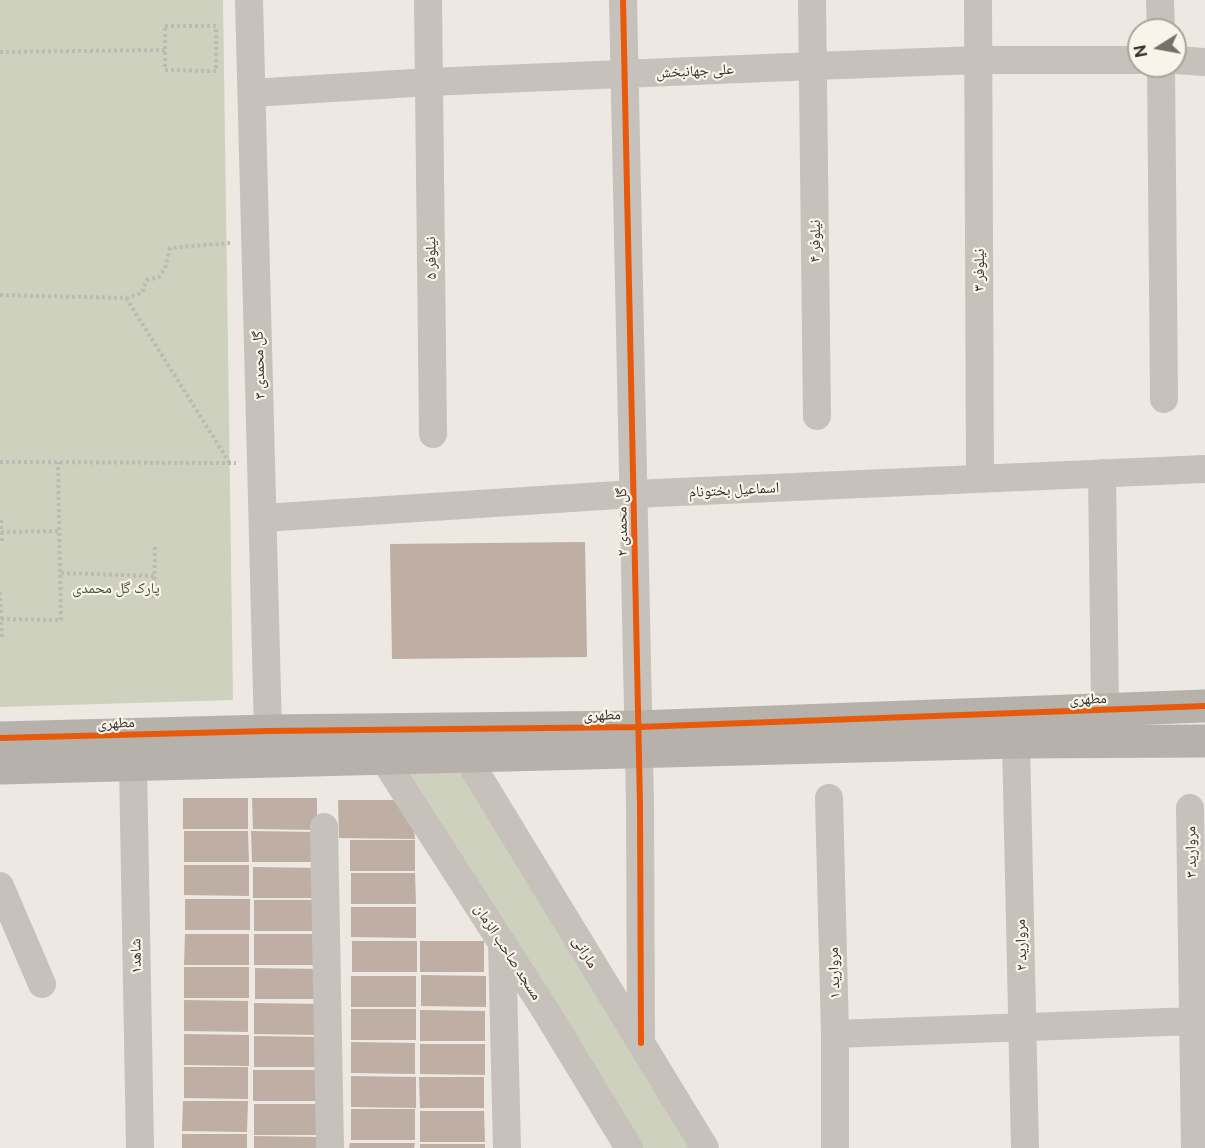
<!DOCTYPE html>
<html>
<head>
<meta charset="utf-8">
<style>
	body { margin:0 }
	#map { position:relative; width:1205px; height:1148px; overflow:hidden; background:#ede8e2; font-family:"Public Sans",sans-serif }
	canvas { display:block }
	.north { position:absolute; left:1127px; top:18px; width:60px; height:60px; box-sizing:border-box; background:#f9f3ea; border:2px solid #aba49d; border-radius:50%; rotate:259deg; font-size:16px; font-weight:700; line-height:24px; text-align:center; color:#362e29 }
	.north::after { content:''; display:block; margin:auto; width:21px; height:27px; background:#766f6a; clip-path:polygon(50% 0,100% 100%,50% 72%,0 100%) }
</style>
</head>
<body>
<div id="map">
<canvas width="1205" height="1148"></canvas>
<div class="north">N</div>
</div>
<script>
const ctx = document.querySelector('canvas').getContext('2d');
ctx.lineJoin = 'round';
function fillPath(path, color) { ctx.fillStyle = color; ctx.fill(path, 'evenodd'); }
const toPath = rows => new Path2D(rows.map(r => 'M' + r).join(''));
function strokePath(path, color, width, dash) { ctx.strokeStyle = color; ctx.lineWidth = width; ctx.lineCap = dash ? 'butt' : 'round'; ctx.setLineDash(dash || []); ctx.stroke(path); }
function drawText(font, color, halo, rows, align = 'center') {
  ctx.font = font + ' "Public Sans","Noto Naskh Arabic",sans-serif'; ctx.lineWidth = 4.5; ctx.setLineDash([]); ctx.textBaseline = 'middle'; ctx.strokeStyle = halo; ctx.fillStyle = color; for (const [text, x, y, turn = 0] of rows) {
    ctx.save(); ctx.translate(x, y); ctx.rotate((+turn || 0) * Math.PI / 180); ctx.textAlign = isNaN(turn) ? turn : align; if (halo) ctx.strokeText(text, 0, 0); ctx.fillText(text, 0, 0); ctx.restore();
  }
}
const green = toPath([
	[0,0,223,0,233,700,0,707],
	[464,762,696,1148,637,1148,397,767]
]);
const building = toPath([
	[585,542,587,657,392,659,390,544],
	[183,798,248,798,248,829,183,829],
	[252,798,317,798,317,830,253,829],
	[338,800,397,800,414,828,415,839,339,838],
	[184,831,248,831,249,862,184,862],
	[251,831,316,832,316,862,252,862],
	[350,840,415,840,415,871,350,871],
	[184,865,249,865,249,896,184,895],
	[253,867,318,868,318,898,253,898],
	[351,873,415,873,416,904,351,904],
	[185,899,250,899,250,930,185,930],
	[254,900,319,900,318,931,254,931],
	[351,907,416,907,416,938,351,937],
	[185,934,249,934,249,965,184,965],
	[254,934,319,934,318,965,254,965],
	[352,941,417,941,417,972,352,972],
	[420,941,484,941,484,972,420,972],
	[184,967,249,967,249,998,184,998],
	[255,968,320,969,320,999,255,999],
	[421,975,486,976,486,1007,421,1006],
	[351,976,416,976,416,1007,351,1007],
	[184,1000,248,1001,248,1032,184,1031],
	[254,1003,319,1004,319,1035,254,1034],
	[351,1009,416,1009,416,1040,351,1040],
	[420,1010,485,1011,485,1041,420,1041],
	[184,1034,249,1035,249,1066,184,1065],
	[254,1036,319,1037,319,1067,254,1067],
	[351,1042,415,1043,415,1074,351,1073],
	[420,1044,485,1044,485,1075,420,1074],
	[184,1067,248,1067,248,1099,184,1098],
	[253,1070,318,1070,318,1101,253,1101],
	[351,1076,416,1077,416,1108,351,1107],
	[419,1077,484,1077,484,1108,420,1108],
	[183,1101,248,1101,247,1132,182,1131],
	[254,1104,318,1104,319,1135,254,1135],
	[351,1109,415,1109,415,1140,351,1140],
	[420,1111,484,1111,485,1142,420,1142],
	[182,1134,247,1134,247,1148,182,1148],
	[254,1136,318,1137,318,1148,254,1148],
	[350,1143,415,1143,414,1148,349,1148],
	[420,1144,485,1144,485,1148,420,1148]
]);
const path = toPath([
	[165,26,216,26,216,71,165,70,165,26],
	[0,52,165,50],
	[0,295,126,298,142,293,147,280,159,277,165,268,170,248,230,243],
	[126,298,229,462],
	[0,462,236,463],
	[1,520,2,544],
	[1,532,59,531],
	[61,573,155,576],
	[0,592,2,637],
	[154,598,155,545],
	[1,619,61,620,58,462]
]);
const street = toPath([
	[249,0,268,731],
	[428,0,433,434],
	[623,0,640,804,641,1043],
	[812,0,817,416],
	[978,0,980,479],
	[1160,0,1161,30],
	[1175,60,1205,62],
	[1161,66,1164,399],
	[252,93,429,82,814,66,979,60,1139,60],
	[1102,473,1105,710],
	[263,518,633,494,1205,469],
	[1016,742,1025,1148],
	[466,756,705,1148],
	[383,758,547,1013,629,1148],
	[133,764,140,1148],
	[829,798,835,1034,835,1148],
	[1190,808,1195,1148],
	[324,827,330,1148],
	[0,886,42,984],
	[502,943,507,1148],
	[835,1034,1194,1021]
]);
const secondary = toPath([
	[0,738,268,731,638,727,1205,706],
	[0,768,1016,742,1205,741]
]);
const cycleway = toPath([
	[623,0,640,804,641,1043],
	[0,738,268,731,638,727,1205,706]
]);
const streetNames = [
	["علی جهانبخش",695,71,-3],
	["نیلوفر ۴",815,241,-90],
	["نیلوفر ۵",431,258,-91],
	["نیلوفر ۳",979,270,-90],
	["گل محمدی ۳",259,365,-92],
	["اسماعیل بختونام",734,490,-3],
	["گل محمدی ۲",622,522,-91],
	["مطهری",1088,699,-2],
	["مطهری",602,715,-1],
	["مطهری",116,723,-2],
	["مروارید ۳",1191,852,-91],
	["مروارید ۲",1021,945,-92],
	["مسجد صاحب الزمان",508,952,57],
	["مارانی",585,952,59],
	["شاهد۱",136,956,-91],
	["مروارید ۱",834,973,-92]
];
const parkNames = [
	["پارک گل محمدی",116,588]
];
fillPath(green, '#cdd1bd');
fillPath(building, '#bfaea4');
strokePath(path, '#bfb9b3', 4, [3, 3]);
strokePath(street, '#c6c1bb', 28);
strokePath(secondary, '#b7b1ab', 33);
strokePath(cycleway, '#e8590c', 6);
drawText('15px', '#362e29', '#f9f3ea', streetNames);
drawText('15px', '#43532e', '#f9f3ea', parkNames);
</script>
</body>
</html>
